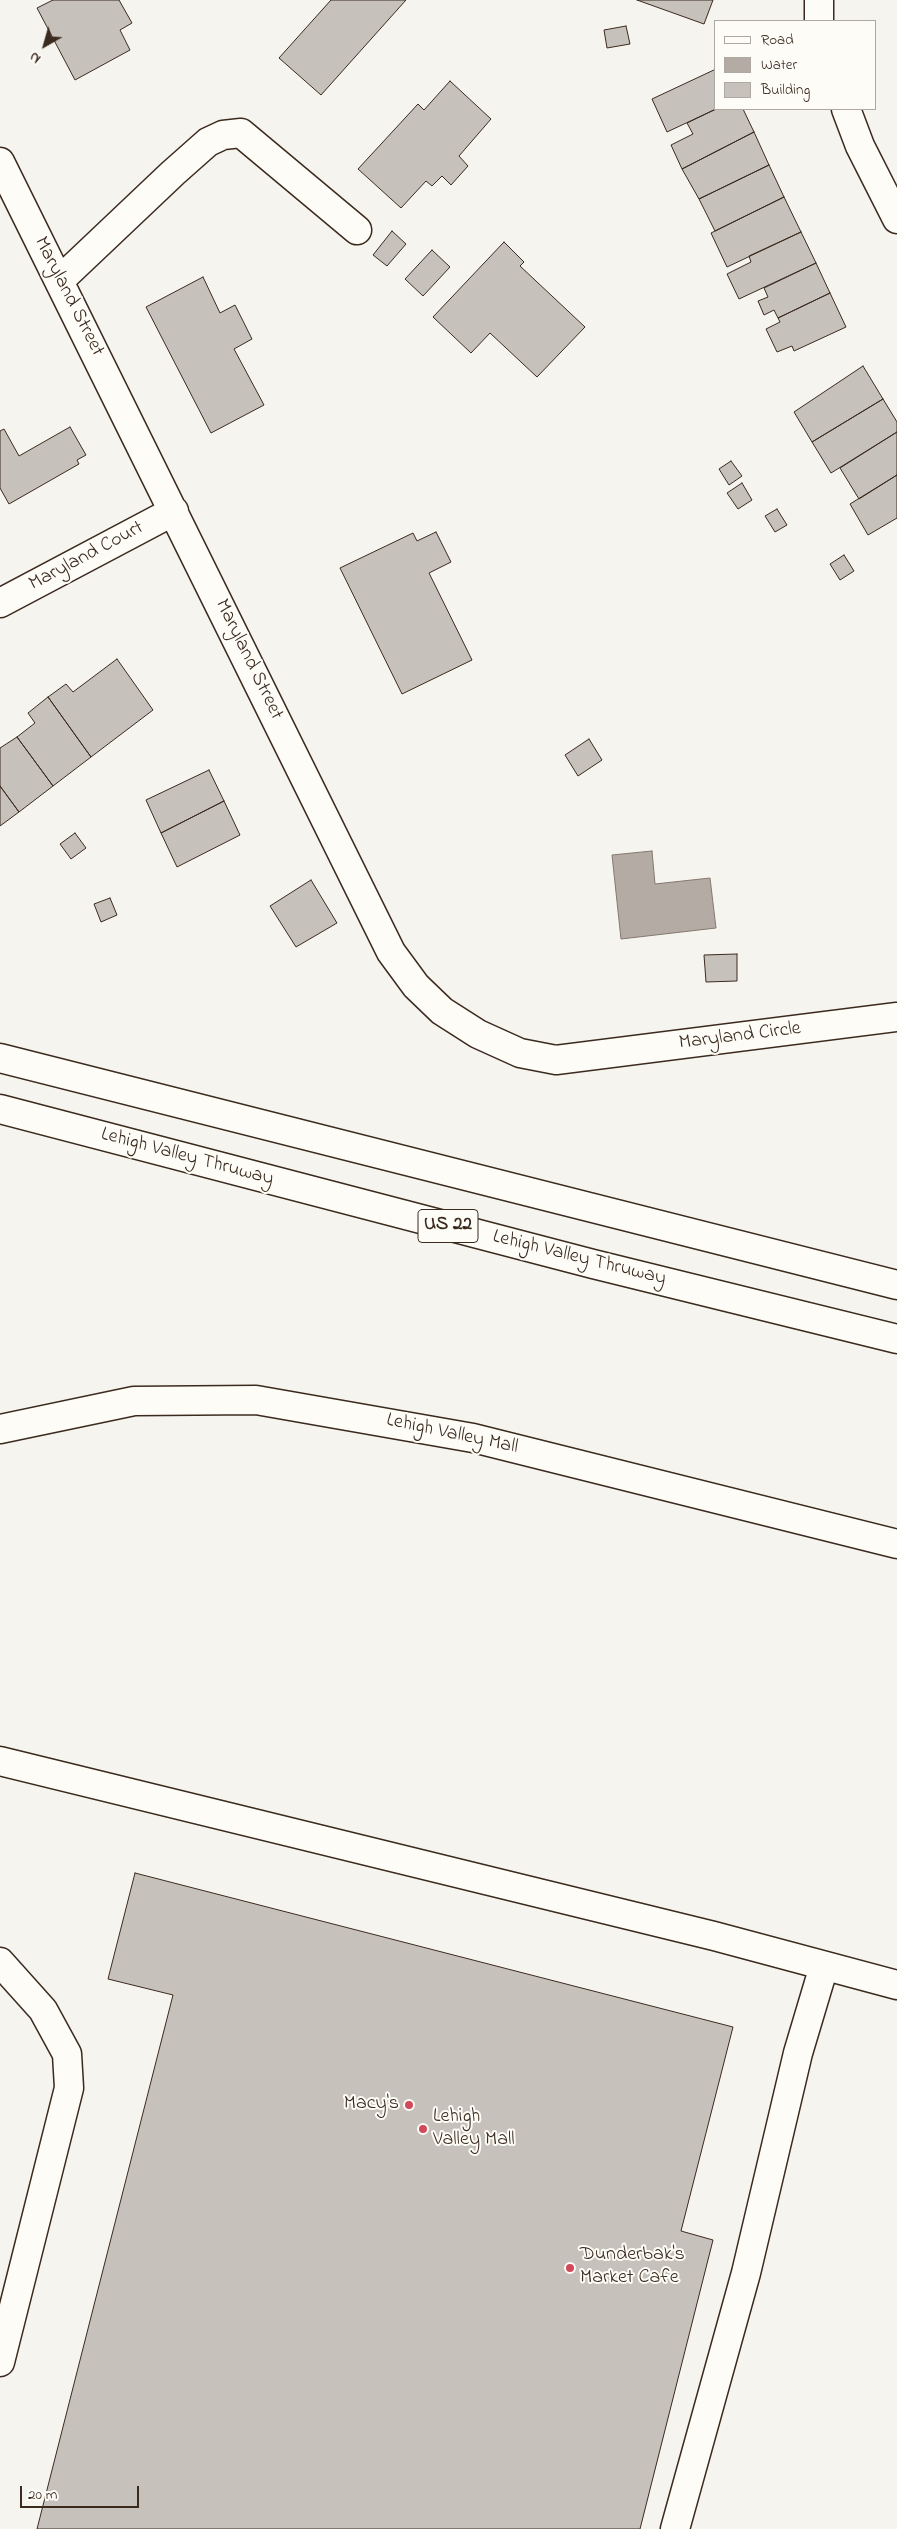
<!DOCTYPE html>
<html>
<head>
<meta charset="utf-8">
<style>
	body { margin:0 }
	#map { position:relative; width:897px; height:2529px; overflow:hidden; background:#f5f4ee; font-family:"Indie Flower",sans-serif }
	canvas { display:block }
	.legend { position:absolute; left:714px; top:20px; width:162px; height:90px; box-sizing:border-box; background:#fdfcf7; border:1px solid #afa8a0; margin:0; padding:6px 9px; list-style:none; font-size:15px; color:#3b2a1e }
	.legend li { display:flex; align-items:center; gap:10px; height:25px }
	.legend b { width:25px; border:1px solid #afa8a0 }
	.north { position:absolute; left:20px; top:20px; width:50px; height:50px; -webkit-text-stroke:4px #fdfcf7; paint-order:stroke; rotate:218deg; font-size:14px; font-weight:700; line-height:20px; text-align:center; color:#3b2a1e }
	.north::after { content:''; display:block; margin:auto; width:18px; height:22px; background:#3b2a1e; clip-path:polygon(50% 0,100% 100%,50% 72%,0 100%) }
	.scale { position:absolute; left:20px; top:2486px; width:119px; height:22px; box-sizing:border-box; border:2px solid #3b2a1e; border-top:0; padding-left:6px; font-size:15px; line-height:18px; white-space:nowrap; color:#3b2a1e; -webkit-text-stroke:4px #fdfcf7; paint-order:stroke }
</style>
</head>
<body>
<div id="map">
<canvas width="897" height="2529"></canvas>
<ul class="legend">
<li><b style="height:6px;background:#fdfcf7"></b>Road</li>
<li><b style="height:14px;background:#b4aca4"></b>Water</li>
<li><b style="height:14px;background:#c7c1bb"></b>Building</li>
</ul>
<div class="north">N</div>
<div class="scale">20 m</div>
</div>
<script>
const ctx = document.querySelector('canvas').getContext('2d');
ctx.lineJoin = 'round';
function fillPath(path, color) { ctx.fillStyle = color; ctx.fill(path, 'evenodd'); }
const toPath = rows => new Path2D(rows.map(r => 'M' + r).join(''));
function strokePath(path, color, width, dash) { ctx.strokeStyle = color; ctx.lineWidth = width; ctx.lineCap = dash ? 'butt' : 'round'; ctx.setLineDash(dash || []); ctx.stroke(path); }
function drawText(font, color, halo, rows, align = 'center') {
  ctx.font = font + ' "Indie Flower",sans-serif'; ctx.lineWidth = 4; ctx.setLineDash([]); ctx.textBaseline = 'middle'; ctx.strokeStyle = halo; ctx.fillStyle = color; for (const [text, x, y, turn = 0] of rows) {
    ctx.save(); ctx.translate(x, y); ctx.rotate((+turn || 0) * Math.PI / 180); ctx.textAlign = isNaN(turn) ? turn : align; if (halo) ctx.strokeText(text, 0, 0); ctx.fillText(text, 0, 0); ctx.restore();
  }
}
const water = toPath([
	[652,851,655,884,710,878,716,928,621,939,612,855,652,851]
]);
const building = toPath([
	[53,0,119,0,132,23,120,30,130,50,75,80,37,8,53,0],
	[331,0,406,0,321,95,279,58,331,0],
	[637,0,713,0,704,24,637,0],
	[626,26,630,44,607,48,604,30,626,26],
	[716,69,716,109,667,132,652,99,716,69],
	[450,81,491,119,459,156,468,166,451,185,442,176,432,186,426,181,401,208,358,169,418,104,424,110,450,81],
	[716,109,743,109,754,132,682,169,671,145,693,134,687,123,716,109],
	[754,132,769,165,699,199,682,169,754,132],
	[769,165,784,197,715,231,699,199,769,165],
	[784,197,801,232,727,267,711,233,784,197],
	[392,231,406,244,387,266,373,255,392,231],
	[801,232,816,263,739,299,727,274,751,262,749,256,801,232],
	[504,242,524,262,520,266,585,327,537,377,490,333,471,353,433,317,504,242],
	[432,250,450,267,423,296,405,279,432,250],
	[816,263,830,293,778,318,774,310,764,315,758,301,768,297,764,288,816,263],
	[203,277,220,313,235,305,252,339,234,349,264,405,211,433,146,307,203,277],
	[830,293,846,327,794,351,792,346,777,352,766,329,780,322,778,318,830,293],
	[863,366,883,399,812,442,794,412,863,366],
	[883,399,897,422,897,432,831,473,812,442,883,399],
	[70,427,86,455,77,460,79,464,9,504,0,488,0,431,4,429,19,456,70,427],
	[897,432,897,475,859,499,840,468,897,432],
	[731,461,742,476,729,485,719,469,731,461],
	[897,475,897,518,868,535,850,504,897,475],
	[742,483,752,500,738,509,727,493,742,483],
	[777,509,787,525,775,532,765,516,777,509],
	[436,532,451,562,429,573,472,660,402,694,340,568,413,533,417,541,436,532],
	[844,555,854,571,840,580,830,564,844,555],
	[117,659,153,710,91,757,48,697,66,684,73,692,117,659],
	[48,697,91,757,53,786,17,737,35,723,28,713,48,697],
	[17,737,53,786,19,812,0,786,0,748,17,737],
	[589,739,602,760,578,776,565,755,589,739],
	[209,770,224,801,161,833,146,800,209,770],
	[0,786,19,812,0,826,0,786],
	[224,801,240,835,177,867,161,833,224,801],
	[75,833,86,848,71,859,60,844,75,833],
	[311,880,337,923,296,947,270,906,311,880],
	[110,898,117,915,101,922,94,904,110,898],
	[737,954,737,981,706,982,704,955,737,954],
	[135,1873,733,2027,681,2231,713,2240,640,2529,37,2529,173,1995,108,1979,135,1873]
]);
const minor = toPath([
	[819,0,819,21],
	[846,109,860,146,897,219],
	[0,162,391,952,416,986,442,1011,478,1034,520,1053,556,1060,897,1017],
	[59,281,173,173,208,142,223,135,241,133,357,230],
	[0,603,174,511],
	[0,1429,134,1401,256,1400,473,1438,897,1544],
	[0,1761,714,1936,897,1985],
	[0,1962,43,2010,67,2054,69,2088,0,2362],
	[675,2529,746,2273,798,2053,824,1966]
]);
const highway = toPath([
	[0,1058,897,1285],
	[0,1109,593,1264,897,1339]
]);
const markers = [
	[409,2105,5,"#d1495b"],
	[423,2129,5,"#d1495b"],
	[570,2268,5,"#d1495b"]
];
const shields = [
	[448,1226,60]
];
const shieldNames = [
	["US 22",448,1226]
];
const streetNames = [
	["Maryland Street",68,297,63],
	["Maryland Court",87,557,-28],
	["Maryland Street",248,660,64],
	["Maryland Circle",740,1037,-7],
	["Lehigh Valley Thruway",187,1158,15],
	["Lehigh Valley Thruway",579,1259,14],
	["Lehigh Valley Mall",452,1435,12]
];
const poiNames = [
	["Macy's",399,2105,"right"],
	["Lehigh",433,2118],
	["Valley Mall",433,2141],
	["Dunderbak's",580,2256],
	["Market Cafe",580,2279]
];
fillPath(water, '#b4aca4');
strokePath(water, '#84786e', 1);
fillPath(building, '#c7c1bb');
strokePath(building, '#3b2a1e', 1);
strokePath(minor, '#3b2a1e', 31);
strokePath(highway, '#3b2a1e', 31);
strokePath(minor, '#fdfcf7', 28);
strokePath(highway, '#fdfcf7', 28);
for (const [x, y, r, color] of markers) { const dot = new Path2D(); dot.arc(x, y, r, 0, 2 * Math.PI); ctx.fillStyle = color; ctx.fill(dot); strokePath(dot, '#fdfcf7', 2); }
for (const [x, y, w] of shields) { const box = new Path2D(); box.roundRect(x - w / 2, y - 16.5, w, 33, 4); ctx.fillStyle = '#fdfcf7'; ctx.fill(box); strokePath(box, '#3b2a1e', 1); }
drawText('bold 19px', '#3b2a1e', null, shieldNames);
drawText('20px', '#3b2a1e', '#fdfcf7', streetNames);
drawText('20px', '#3b2a1e', '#fdfcf7', poiNames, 'left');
</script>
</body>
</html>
